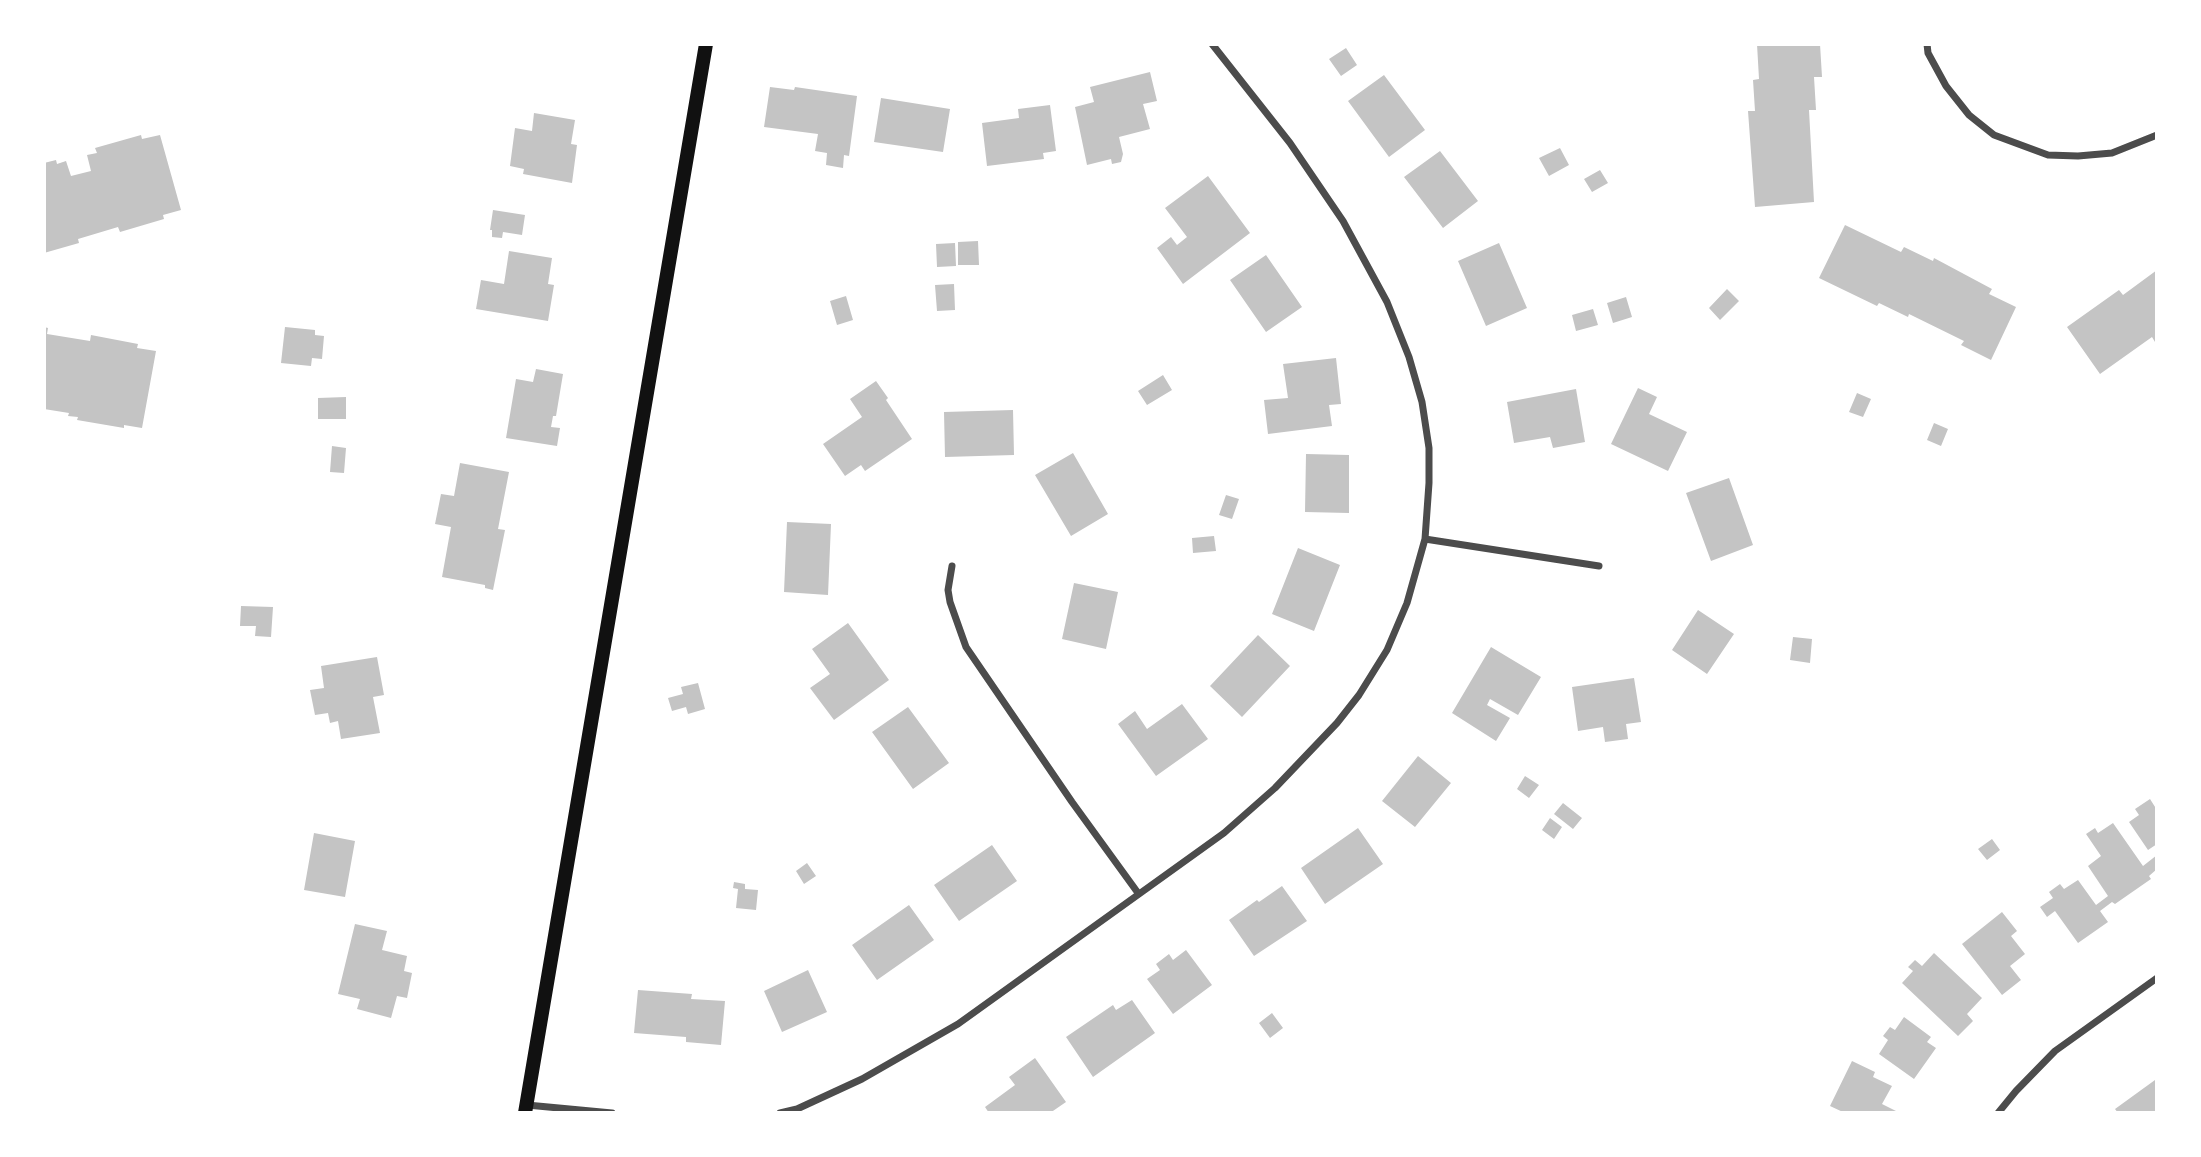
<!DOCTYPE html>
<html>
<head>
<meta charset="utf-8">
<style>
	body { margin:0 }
	#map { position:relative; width:2201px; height:1157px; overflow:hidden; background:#fff; font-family:Poppins,sans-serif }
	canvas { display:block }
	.frame { position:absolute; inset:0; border:46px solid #fff; pointer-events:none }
</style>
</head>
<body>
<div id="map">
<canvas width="2201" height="1157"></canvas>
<div class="frame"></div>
</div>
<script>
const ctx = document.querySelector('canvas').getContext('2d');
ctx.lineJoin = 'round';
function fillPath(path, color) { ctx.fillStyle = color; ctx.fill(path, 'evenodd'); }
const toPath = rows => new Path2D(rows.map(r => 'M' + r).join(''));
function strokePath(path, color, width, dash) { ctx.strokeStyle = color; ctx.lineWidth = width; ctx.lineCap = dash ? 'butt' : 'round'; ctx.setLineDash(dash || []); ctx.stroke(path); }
const building = toPath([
	[1757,44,1820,44,1822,77,1814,77,1816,110,1809,110,1814,202,1755,207,1748,111,1755,111,1753,80,1759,79],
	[1346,48,1357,65,1341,76,1329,59],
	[1150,72,1157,101,1143,104,1150,129,1119,137,1123,154,1121,162,1112,164,1111,159,1087,165,1075,107,1094,102,1090,87],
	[1384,75,1425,130,1389,157,1348,101],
	[770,87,794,90,795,87,857,96,849,156,844,155,843,168,826,165,827,153,815,151,818,134,764,127],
	[881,98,950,109,943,152,874,142],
	[1050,105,1056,151,1043,153,1044,159,987,166,982,123,1019,118,1018,109],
	[534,113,575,120,571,144,577,145,572,183,523,174,524,169,510,166,515,128,532,131],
	[141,135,142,139,160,135,181,210,163,215,164,219,120,232,118,227,78,239,79,243,44,253,44,163,56,160,57,164,66,161,71,176,91,171,87,155,97,153,95,148],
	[1560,148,1569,165,1549,176,1539,158],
	[1440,151,1478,201,1443,228,1404,177],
	[1600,170,1608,183,1592,192,1584,179],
	[1208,176,1250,233,1183,284,1157,248,1171,237,1177,245,1187,237,1165,208],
	[493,210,525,215,522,235,503,232,502,238,492,237,492,230,490,230],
	[1845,225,1901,252,1904,247,1933,261,1934,258,1992,289,1989,294,2016,307,1991,360,1961,345,1964,341,1909,314,1908,317,1879,303,1877,306,1819,278],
	[978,241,979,265,958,265,958,242],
	[955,243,956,266,937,267,936,244],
	[1499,243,1527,308,1486,326,1458,261],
	[509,251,552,258,548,284,554,285,548,321,476,309,481,280,504,284],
	[1266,255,1302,307,1266,332,1230,280],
	[2157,270,2157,340,2155,342,2152,337,2100,374,2067,327,2119,290,2123,295],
	[954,284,955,310,937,311,935,285],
	[1727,289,1739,301,1720,320,1709,308],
	[846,296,853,320,837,325,830,301],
	[1626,297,1632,317,1613,323,1607,303],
	[1593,309,1598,325,1576,331,1572,315],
	[44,327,48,328,47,334,90,341,91,335,138,344,137,348,156,351,142,428,124,425,124,428,77,420,78,417,68,416,69,413,44,409],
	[285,327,315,330,315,335,324,336,322,359,312,358,311,366,281,363],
	[1336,358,1341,404,1329,405,1332,426,1268,434,1264,400,1288,398,1283,364],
	[536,369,563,374,556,416,553,416,551,427,560,428,557,446,506,438,516,379,533,382],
	[1163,375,1172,390,1147,405,1138,391],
	[876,381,888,398,886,400,912,439,865,471,861,465,845,476,823,444,862,417,850,399],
	[1638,388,1657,397,1649,414,1687,432,1668,471,1611,444],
	[1576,389,1585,442,1553,448,1550,437,1514,443,1507,402],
	[1857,393,1871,399,1863,417,1849,412],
	[346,397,346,419,318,419,318,398],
	[1013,410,1014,455,945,457,944,412],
	[1934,423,1948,429,1941,446,1927,440],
	[332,446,346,448,344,473,330,472],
	[1073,453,1108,514,1071,536,1035,475],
	[1306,454,1349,455,1349,513,1305,512],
	[460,463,509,472,498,529,505,530,493,590,485,588,485,585,442,577,451,527,435,524,441,494,454,496],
	[1729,478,1753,545,1711,561,1686,493],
	[1226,495,1239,499,1232,519,1219,515],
	[787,522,831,524,828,595,784,592],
	[1214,536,1216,551,1193,553,1192,538],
	[1298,548,1340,565,1314,631,1272,614],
	[1074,583,1118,592,1106,649,1062,639],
	[241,606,273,607,271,637,255,636,256,626,240,626],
	[1698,610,1734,634,1707,674,1672,650],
	[848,623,889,680,834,720,810,688,830,674,812,649],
	[1258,635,1290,666,1242,717,1210,686],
	[1793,637,1812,639,1810,663,1790,660],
	[1491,647,1541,677,1518,715,1490,699,1487,705,1510,718,1496,741,1452,713],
	[377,657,384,695,373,697,380,733,341,739,338,721,330,723,328,713,315,715,310,690,324,688,321,666],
	[1634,678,1641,722,1626,724,1628,739,1605,742,1603,727,1578,731,1572,687],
	[698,683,705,709,688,714,686,707,672,711,668,698,683,694,681,687],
	[1182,704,1208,739,1156,776,1118,724,1135,711,1147,729],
	[908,707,949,763,913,789,872,732],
	[1418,756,1451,783,1415,827,1382,801],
	[1525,776,1539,785,1529,798,1517,789],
	[2150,799,2157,810,2157,844,2148,850,2129,822,2139,815,2135,809],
	[1563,803,1582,818,1573,829,1554,814],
	[1550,818,1562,827,1554,839,1542,830],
	[2113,823,2143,866,2157,855,2157,869,2149,876,2151,879,2115,904,2112,902,2100,911,2108,922,2078,943,2055,911,2047,917,2040,907,2053,898,2049,892,2060,884,2064,889,2078,880,2096,905,2108,896,2088,866,2101,856,2086,834,2095,828,2098,833],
	[1358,828,1383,864,1325,904,1301,868],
	[314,833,355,841,345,897,304,890],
	[1992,839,2000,850,1987,860,1978,849],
	[992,845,1017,881,959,921,934,885],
	[807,863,816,876,804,884,796,871],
	[734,882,745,884,745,889,758,890,756,910,736,908,738,889,733,888],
	[1282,886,1307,921,1254,956,1229,920,1257,900,1259,902],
	[909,905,934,940,877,980,852,945],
	[2002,912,2017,931,2011,936,2025,954,2010,966,2021,980,2002,995,1962,944],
	[355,924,387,931,382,950,407,956,404,971,412,973,407,998,397,996,391,1018,357,1009,360,999,338,994],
	[1186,950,1212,985,1173,1014,1147,979,1160,970,1156,964,1169,954,1173,960],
	[1934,953,1982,998,1967,1014,1973,1021,1958,1036,1902,983,1913,971,1908,967,1915,960,1922,966],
	[808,970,827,1012,782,1032,764,991],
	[638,990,692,994,691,999,725,1001,721,1045,686,1042,686,1037,634,1033],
	[1132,1000,1155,1033,1093,1077,1066,1037,1113,1005,1116,1010],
	[1272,1013,1283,1028,1270,1038,1259,1023],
	[1904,1017,1931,1037,1927,1042,1936,1048,1914,1079,1879,1054,1888,1040,1883,1036,1890,1027,1895,1030],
	[1035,1058,1066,1102,1050,1113,989,1113,985,1107,1015,1085,1009,1077],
	[1852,1061,1875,1072,1873,1077,1892,1086,1882,1104,1900,1113,1845,1113,1830,1106],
	[2155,1080,2157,1083,2157,1113,2118,1113,2115,1109]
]);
const minor = toPath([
	[1927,44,1928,53,1946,86,1969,115,1994,135,2048,155,2078,156,2112,153,2157,135],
	[1425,539,1599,566],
	[952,566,948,590,950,602,966,647,1072,802,1138,893],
	[527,1105,612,1113],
	[780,1113,797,1109,862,1079,958,1024,1224,833,1275,788,1337,723,1359,695,1387,650,1407,603,1425,539,1429,483,1429,448,1422,402,1409,357,1387,302,1343,221,1290,143,1212,44],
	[1998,1113,2016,1091,2055,1051,2157,978]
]);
const secondary = toPath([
	[525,1113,706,44]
]);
fillPath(building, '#c4c4c4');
strokePath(minor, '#4c4c4c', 7);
strokePath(secondary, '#111', 14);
</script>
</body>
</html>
